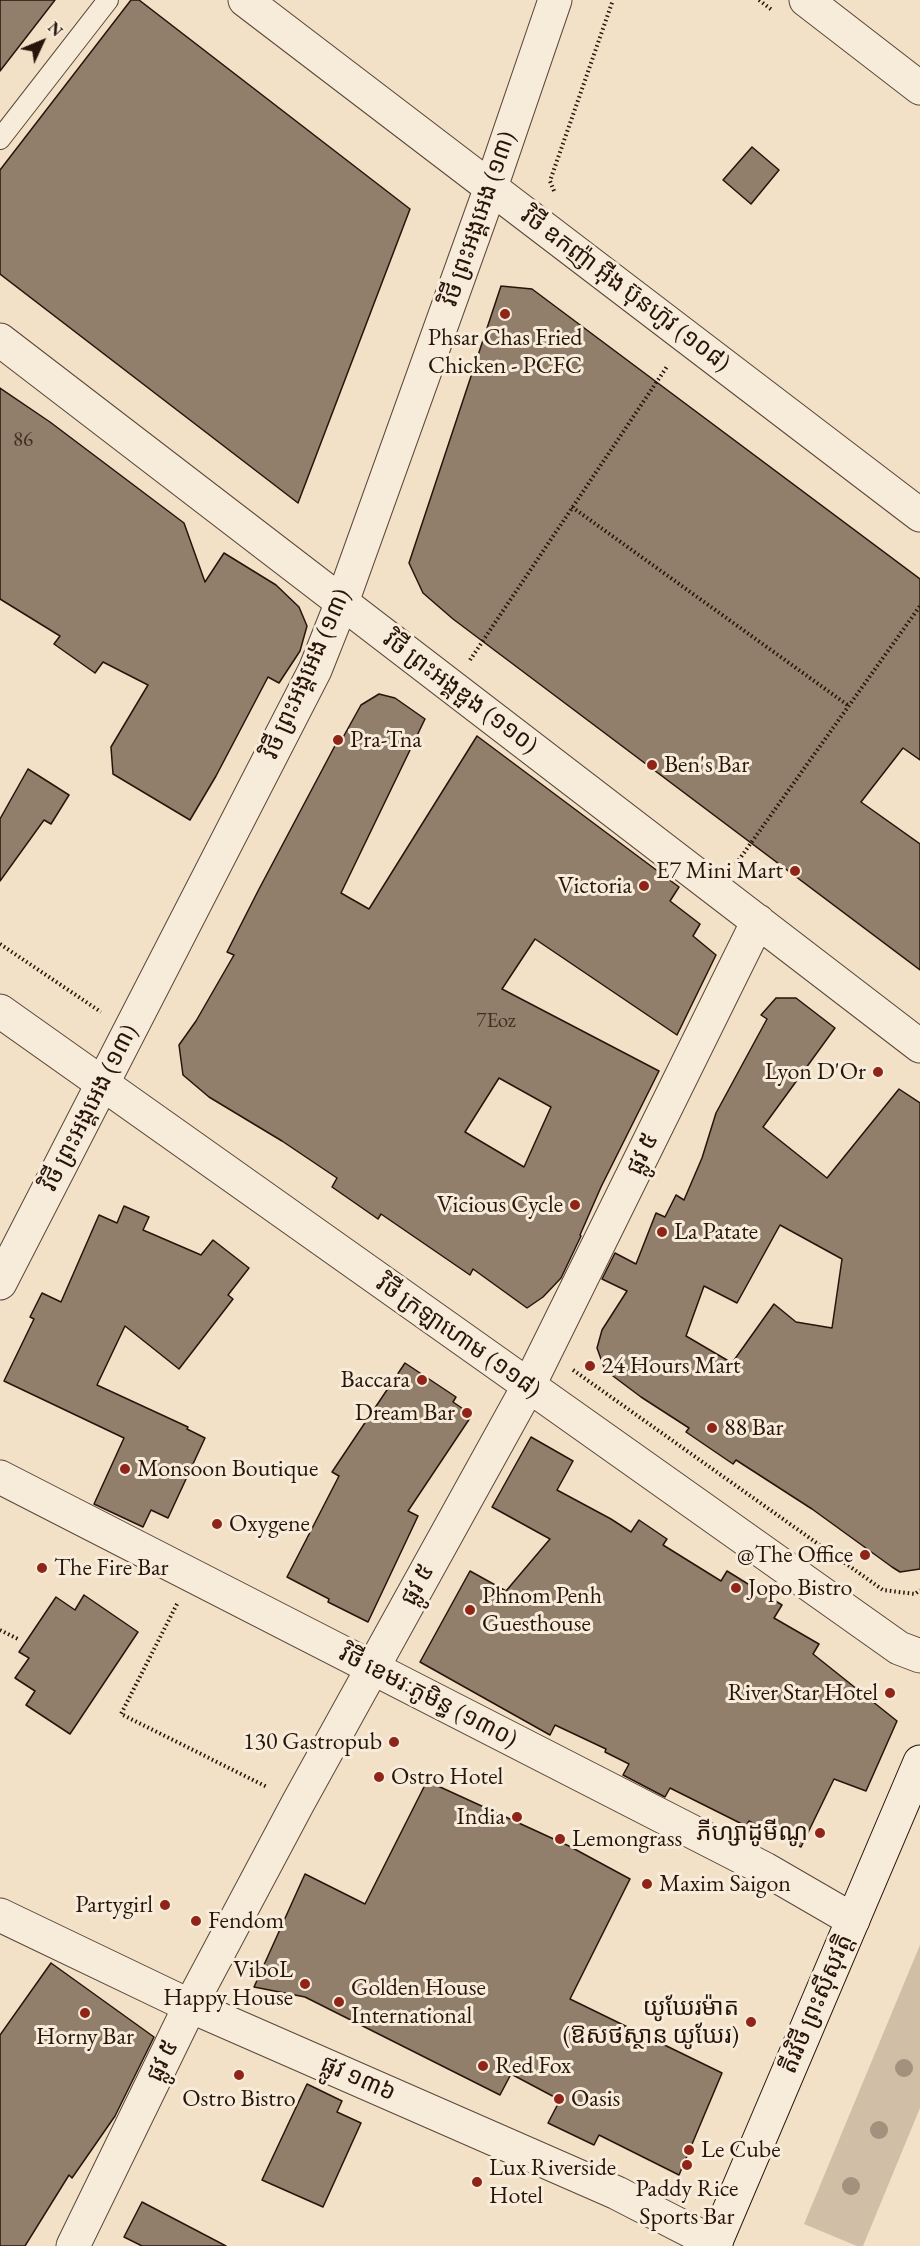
<!DOCTYPE html>
<html>
<head>
<meta charset="utf-8">
<style>
	body { margin:0 }
	#map { position:relative; width:920px; height:2246px; overflow:hidden; background:#f2e1c6; font-family:"EB Garamond",serif }
	canvas { display:block }
	.north { position:absolute; left:12px; top:12px; width:60px; height:60px; -webkit-text-stroke:4px #f7ecda; paint-order:stroke; rotate:46deg; font-size:16px; font-weight:700; line-height:24px; text-align:center; color:#28140b }
	.north::after { content:''; display:block; margin:auto; width:21px; height:27px; background:#28140b; clip-path:polygon(50% 0,100% 100%,50% 72%,0 100%) }
</style>
</head>
<body>
<div id="map">
<canvas width="920" height="2246"></canvas>
<div class="north">N</div>
</div>
<script>
const ctx = document.querySelector('canvas').getContext('2d');
ctx.lineJoin = 'round';
function fillPath(path, color) { ctx.fillStyle = color; ctx.fill(path, 'evenodd'); }
const toPath = rows => new Path2D(rows.map(r => 'M' + r).join(''));
function strokePath(path, color, width, dash) { ctx.strokeStyle = color; ctx.lineWidth = width; ctx.lineCap = dash ? 'butt' : 'round'; ctx.setLineDash(dash || []); ctx.stroke(path); }
function drawText(font, color, halo, rows, align = 'center') {
  ctx.font = font + ' "EB Garamond","Noto Sans Khmer",serif'; ctx.lineWidth = 6; ctx.setLineDash([]); ctx.textBaseline = 'middle'; ctx.strokeStyle = halo; ctx.fillStyle = color; for (const [text, x, y, turn = 0] of rows) {
    ctx.save(); ctx.translate(x, y); ctx.rotate((+turn || 0) * Math.PI / 180); ctx.textAlign = isNaN(turn) ? turn : align; if (halo) ctx.strokeText(text, 0, 0); ctx.fillText(text, 0, 0); ctx.restore();
  }
}
const green = toPath([
	[920,1945,920,2108,863,2246,857,2246,804,2224]
]);
const building = toPath([
	[0,0,55,0,0,71,0,0],
	[131,0,139,0,410,209,298,503,0,274,0,170,131,0],
	[752,147,779,170,751,204,723,180,752,147],
	[501,286,532,289,920,579,920,760,903,748,861,802,920,844,920,970,453,619,423,593,409,563,501,286],
	[0,388,50,422,184,523,205,582,224,553,276,585,299,607,307,626,300,651,279,683,268,677,216,776,190,820,113,774,111,747,148,685,103,662,95,673,54,644,60,636,0,599,0,388],
	[379,694,395,698,425,719,341,893,369,909,477,736,679,887,670,901,700,924,693,936,716,955,677,1035,535,939,502,989,659,1071,601,1187,580,1235,581,1236,561,1278,543,1297,527,1308,473,1269,470,1275,381,1214,378,1219,332,1187,337,1178,282,1141,209,1097,183,1075,179,1045,196,1021,234,955,227,952,258,891,338,740,341,741,361,705,379,694],
	[499,1078,551,1107,524,1167,465,1132,499,1078],
	[28,769,69,795,51,824,44,820,0,881,0,819,28,769],
	[776,998,796,998,835,1028,763,1127,827,1178,899,1089,920,1103,920,1569,900,1572,892,1567,812,1509,736,1460,733,1464,686,1432,689,1428,641,1397,605,1370,597,1348,602,1330,627,1291,602,1279,615,1253,636,1264,656,1213,665,1217,676,1195,684,1200,702,1158,716,1113,767,1019,761,1015,776,998],
	[780,1225,842,1259,832,1328,796,1322,774,1304,732,1363,686,1336,704,1286,737,1303,780,1225],
	[124,1206,149,1217,143,1230,201,1255,213,1240,249,1268,228,1295,233,1299,179,1369,125,1326,97,1385,188,1427,187,1429,205,1438,168,1518,151,1510,143,1527,94,1504,124,1438,4,1381,34,1319,30,1317,42,1293,61,1302,99,1215,117,1223,124,1206],
	[405,1363,456,1397,453,1402,472,1415,408,1511,418,1516,368,1622,328,1602,329,1599,287,1577,339,1476,332,1472,405,1363],
	[531,1437,573,1461,557,1490,611,1519,631,1532,639,1520,667,1539,663,1545,721,1581,727,1571,782,1605,774,1618,819,1644,813,1654,897,1721,866,1791,834,1779,801,1847,749,1821,746,1826,670,1788,665,1797,623,1775,629,1764,605,1752,606,1749,555,1725,550,1735,420,1662,470,1571,506,1591,550,1539,492,1507,531,1437],
	[84,1595,138,1632,70,1734,26,1705,35,1691,15,1678,29,1658,19,1652,56,1597,75,1610,84,1595],
	[427,1781,569,1846,630,1879,570,1999,722,2073,679,2175,599,2135,594,2145,548,2123,560,2100,511,2074,500,2095,305,1997,254,1987,305,1874,365,1904,427,1781],
	[51,1963,154,2037,115,2116,72,2178,69,2175,25,2246,0,2246,0,2035,51,1963],
	[307,2084,342,2101,337,2112,361,2123,323,2207,262,2180,307,2084],
	[142,2202,226,2246,142,2246,124,2237,142,2202]
]);
const path = toPath([
	[759,0,772,10],
	[554,191,550,181,613,0],
	[572,507,849,706],
	[470,660,668,365],
	[736,864,920,606],
	[0,944,101,1012],
	[573,1370,883,1590,915,1594,920,1590],
	[177,1604,121,1714,267,1787],
	[0,1630,18,1639]
]);
const service = toPath([
	[0,139,108,0]
]);
const minor = toPath([
	[0,340,920,1046],
	[0,1011,899,1648,920,1656],
	[73,2246,190,2006,298,1803,528,1387,758,921]
]);
const tertiary = toPath([
	[245,0,920,515],
	[806,0,920,88],
	[0,1283,315,670,342,602,491,187,555,0],
	[0,1477,765,1869,853,1920],
	[0,1915,190,2006,617,2193,716,2244]
]);
const secondary = toPath([
	[714,2246,920,1762]
]);
const trees = [
	[904,2068],
	[879,2130],
	[851,2186]
];
const markers = [
	[505,314,6,"#8f2418"],
	[338,740,6,"#8f2418"],
	[652,765,6,"#8f2418"],
	[795,871,6,"#8f2418"],
	[644,886,6,"#8f2418"],
	[878,1072,6,"#8f2418"],
	[575,1205,6,"#8f2418"],
	[662,1232,6,"#8f2418"],
	[590,1366,6,"#8f2418"],
	[422,1380,6,"#8f2418"],
	[467,1413,6,"#8f2418"],
	[712,1428,6,"#8f2418"],
	[125,1469,6,"#8f2418"],
	[217,1524,6,"#8f2418"],
	[865,1555,6,"#8f2418"],
	[42,1568,6,"#8f2418"],
	[736,1588,6,"#8f2418"],
	[470,1610,6,"#8f2418"],
	[890,1693,6,"#8f2418"],
	[394,1742,6,"#8f2418"],
	[379,1777,6,"#8f2418"],
	[517,1817,6,"#8f2418"],
	[820,1833,6,"#8f2418"],
	[560,1839,6,"#8f2418"],
	[647,1884,6,"#8f2418"],
	[165,1905,6,"#8f2418"],
	[196,1921,6,"#8f2418"],
	[305,1984,6,"#8f2418"],
	[339,2002,6,"#8f2418"],
	[85,2013,6,"#8f2418"],
	[751,2022,6,"#8f2418"],
	[483,2066,6,"#8f2418"],
	[239,2075,6,"#8f2418"],
	[559,2099,6,"#8f2418"],
	[689,2150,6,"#8f2418"],
	[687,2165,6,"#8f2418"],
	[477,2182,6,"#8f2418"]
];
const numberNames = [
	["86",23,440],
	["7Eoz",496,1021]
];
const streetNames = [
	["វិថី ព្រះអង្គអេង (១៣)",479,219,-71],
	["វិថី ឧកញ៉ា អ៊ីង ប៊ុនហ៊ូវ (១០៨)",625,290,37],
	["វិថី ព្រះអង្គអេង (១៣)",307,674,-66],
	["វិថី ព្រះអង្គឌួង (១១០)",460,693,37],
	["វិថី ព្រះអង្គអេង (១៣)",90,1108,-63],
	["ផ្លូវ ៥",643,1154,-64],
	["វិថី ក្រឡាហោម (១១៨)",458,1337,35],
	["ផ្លូវ ៥",418,1585,-61],
	["វិថី ខេមរៈភូមិន្ធ (១៣០)",428,1697,27],
	["តីរវិថី ព្រះស៊ីសុវត្តិ",817,2004,-67],
	["ផ្លូវ ៥",163,2061,-64],
	["ផ្លូវ ១៣៦",358,2079,24]
];
const poiNames = [
	["Phsar Chas Fried",505,338,"center"],
	["Chicken - PCFC",505,366,"center"],
	["Pra-Tna",350,740],
	["Ben's Bar",664,765],
	["E7 Mini Mart",783,871,"right"],
	["Victoria",632,886,"right"],
	["Lyon D'Or",866,1072,"right"],
	["Vicious Cycle",563,1205,"right"],
	["La Patate",674,1232],
	["24 Hours Mart",602,1366],
	["Baccara",410,1380,"right"],
	["Dream Bar",455,1413,"right"],
	["88 Bar",724,1428],
	["Monsoon Boutique",137,1469],
	["Oxygene",229,1524],
	["@The Office",853,1555,"right"],
	["The Fire Bar",54,1568],
	["Jopo Bistro",748,1588],
	["Phnom Penh",482,1596],
	["Guesthouse",482,1624],
	["River Star Hotel",878,1693,"right"],
	["130 Gastropub",382,1742,"right"],
	["Ostro Hotel",391,1777],
	["India",505,1817,"right"],
	["ភីហ្សាដូមីណូ",808,1833,"right"],
	["Lemongrass",572,1839],
	["Maxim Saigon",659,1884],
	["Partygirl",153,1905,"right"],
	["Fendom",208,1921],
	["ViboL",293,1970,"right"],
	["Happy House",293,1998,"right"],
	["Golden House",351,1988],
	["International",351,2016],
	["យូឃែរម៉ាត",739,2008,"right"],
	["(ឱសថស្ថាន យូឃែរ)",739,2036,"right"],
	["Horny Bar",85,2037,"center"],
	["Red Fox",495,2066],
	["Ostro Bistro",239,2099,"center"],
	["Oasis",571,2099],
	["Le Cube",701,2150],
	["Lux Riverside",489,2168],
	["Hotel",489,2196],
	["Paddy Rice",687,2189,"center"],
	["Sports Bar",687,2217,"center"]
];
fillPath(green, '#d0bea6');
fillPath(building, '#917f6c');
strokePath(building, '#28140b', 1.5);
strokePath(service, '#5a473a', 22);
strokePath(minor, '#5a473a', 35);
strokePath(tertiary, '#5a473a', 35);
strokePath(secondary, '#28140b', 35);
strokePath(path, '#28140b', 4, [1.5, 3]);
strokePath(service, '#f7ecda', 20);
strokePath(minor, '#f7ecda', 33);
strokePath(tertiary, '#f7ecda', 33);
strokePath(secondary, '#f7ecda', 33);
ctx.fillStyle = '#a3917d';
for (const [x, y] of trees) { ctx.beginPath(); ctx.arc(x, y, 9, 0, 2 * Math.PI); ctx.fill(); }
for (const [x, y, r, color] of markers) { const dot = new Path2D(); dot.arc(x, y, r, 0, 2 * Math.PI); ctx.fillStyle = color; ctx.fill(dot); strokePath(dot, '#f7ecda', 2); }
drawText('21px', '#422f23', null, numberNames);
drawText('24px', '#28140b', '#f7ecda', streetNames);
drawText('24px', '#28140b', '#f7ecda', poiNames, 'left');
</script>
</body>
</html>
